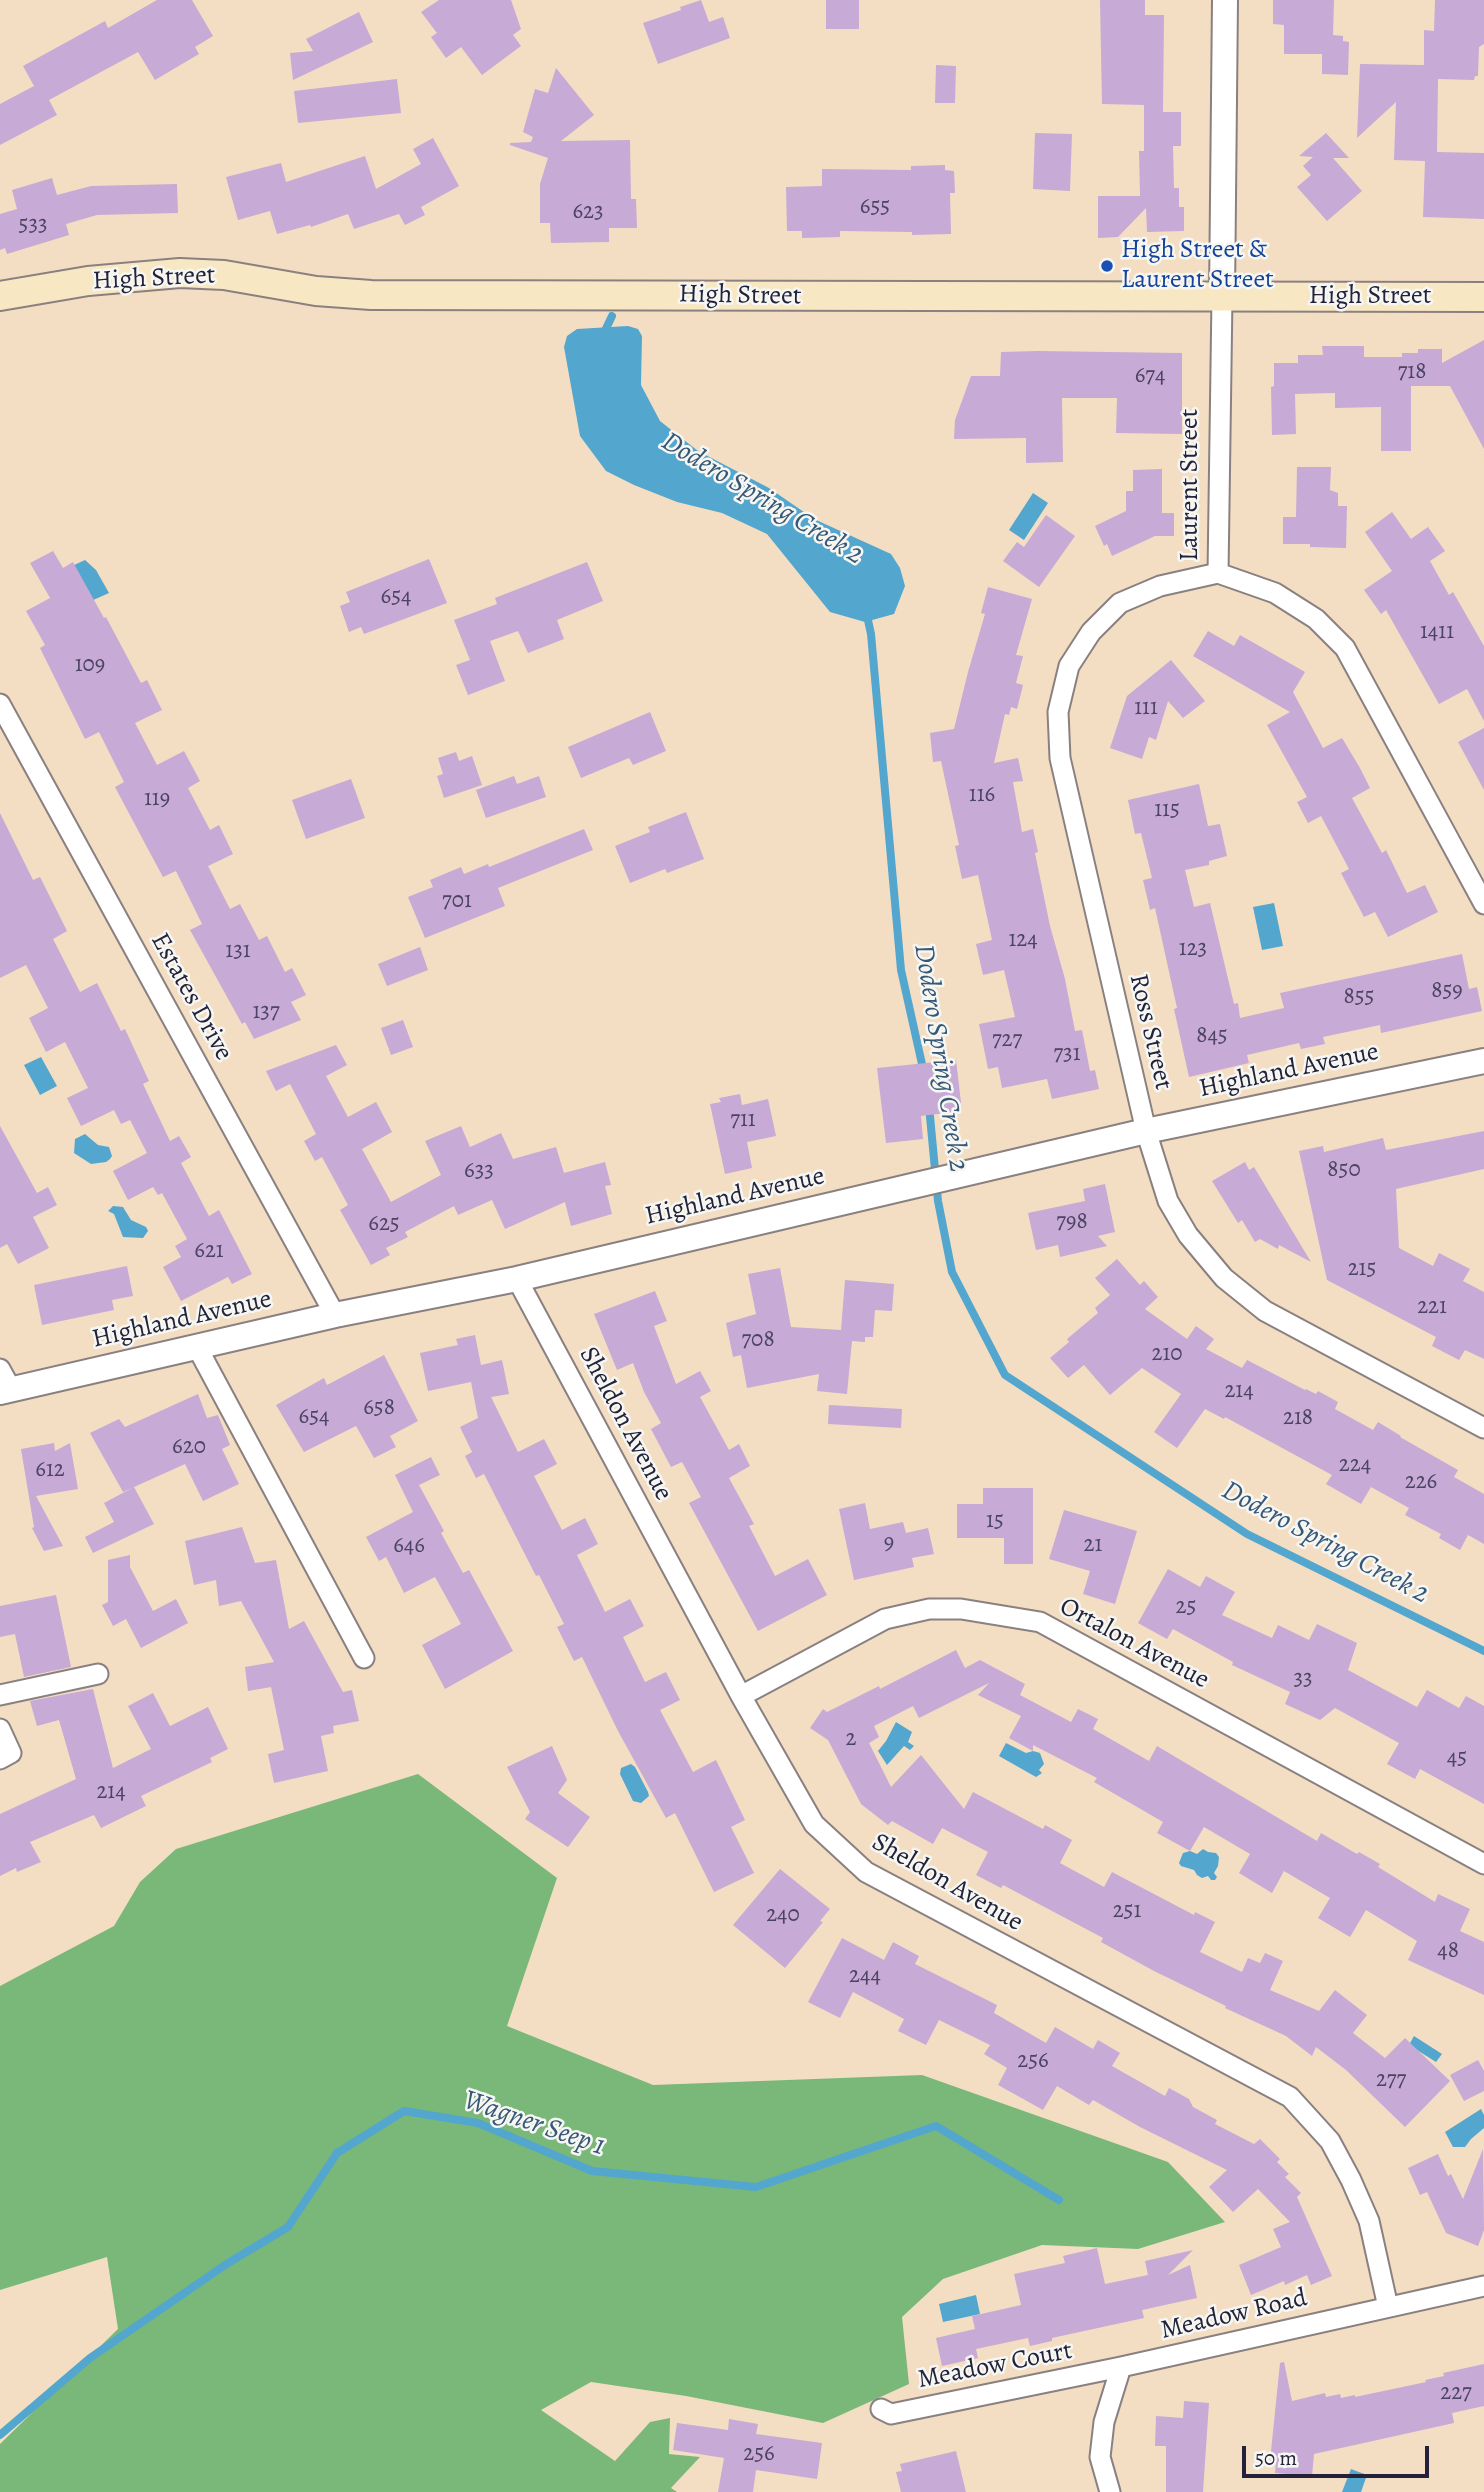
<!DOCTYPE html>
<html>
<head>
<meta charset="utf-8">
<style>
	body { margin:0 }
	#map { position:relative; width:1484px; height:2492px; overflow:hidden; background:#f3dec4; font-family:Alegreya,serif }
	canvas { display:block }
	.scale { position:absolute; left:1242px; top:2446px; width:187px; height:32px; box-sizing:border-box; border:4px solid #22223b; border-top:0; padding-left:9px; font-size:21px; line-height:24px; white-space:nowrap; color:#22223b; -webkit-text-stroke:5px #f6f6f2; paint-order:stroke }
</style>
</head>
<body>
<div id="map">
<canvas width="1484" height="2492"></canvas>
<div class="scale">50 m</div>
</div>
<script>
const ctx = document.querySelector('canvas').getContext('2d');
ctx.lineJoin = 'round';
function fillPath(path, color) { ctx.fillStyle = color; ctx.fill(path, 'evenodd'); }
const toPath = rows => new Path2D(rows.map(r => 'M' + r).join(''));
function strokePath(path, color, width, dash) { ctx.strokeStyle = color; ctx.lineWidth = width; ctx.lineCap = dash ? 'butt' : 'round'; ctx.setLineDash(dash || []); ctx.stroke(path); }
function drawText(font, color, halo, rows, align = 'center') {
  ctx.font = font + ' Alegreya,serif'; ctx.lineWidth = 5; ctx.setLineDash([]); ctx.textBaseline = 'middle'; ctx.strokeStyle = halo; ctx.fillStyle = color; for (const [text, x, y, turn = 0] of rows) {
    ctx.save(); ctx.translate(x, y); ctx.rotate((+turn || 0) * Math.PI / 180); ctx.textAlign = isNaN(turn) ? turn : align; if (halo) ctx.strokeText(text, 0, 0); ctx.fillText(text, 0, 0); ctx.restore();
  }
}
const forest = toPath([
	[418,1774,557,1878,507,2026,653,2085,922,2075,1168,2162,1225,2222,1138,2249,1042,2245,943,2279,902,2317,909,2384,823,2423,686,2396,591,2382,541,2410,615,2461,650,2422,670,2418,669,2454,700,2457,671,2488,677,2492,0,2492,0,2444,118,2329,107,2257,0,2290,0,1986,114,1926,140,1882,176,1849]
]);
const water = toPath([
	[628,326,638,329,642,336,641,385,660,421,698,451,769,488,814,519,891,554,900,568,905,586,894,614,865,622,830,612,767,534,722,513,677,502,634,485,606,471,580,436,564,347,567,336,577,329],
	[1033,493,1048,503,1024,540,1009,530],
	[85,560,96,570,109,593,91,601,72,566],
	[1274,903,1283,946,1262,950,1253,907],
	[41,1057,57,1086,40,1095,24,1065],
	[85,1134,98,1145,109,1147,112,1156,110,1159,106,1162,91,1164,74,1153,75,1139],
	[113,1206,123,1207,131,1220,146,1227,148,1231,143,1238,123,1237,114,1214,108,1211],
	[896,1722,912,1732,908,1742,914,1746,910,1750,904,1746,887,1765,878,1751,886,1741],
	[1006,1743,1026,1753,1033,1751,1040,1753,1044,1764,1039,1770,1042,1773,1036,1777,999,1756],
	[631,1764,635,1767,648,1792,649,1796,641,1803,633,1801,620,1774,621,1768],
	[1203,1849,1208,1852,1216,1853,1219,1857,1218,1866,1214,1873,1217,1877,1215,1880,1211,1880,1208,1876,1202,1878,1197,1875,1194,1870,1181,1866,1179,1863,1183,1853,1190,1851,1197,1854],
	[1414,2036,1442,2054,1436,2062,1409,2045],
	[1481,2109,1484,2115,1484,2128,1471,2139,1465,2147,1453,2147,1445,2132],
	[976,2295,980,2314,943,2322,939,2304],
	[1351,2469,1367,2475,1361,2492,1342,2492]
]);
const stream = toPath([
	[603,335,612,316],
	[866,611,871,634,901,970,924,1073],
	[929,1106,938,1201,952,1272,1005,1375,1247,1534,1484,1651],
	[0,2435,90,2358,228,2263,288,2227,337,2153,404,2111,478,2123,592,2171,756,2187,936,2126,1059,2200]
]);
const building = toPath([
	[157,0,192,0,213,36,195,47,199,54,155,80,138,52,49,100,57,115,0,145,0,104,34,86,23,66,105,21,108,28],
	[439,0,511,0,521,29,513,35,521,46,482,75,461,47,446,58,431,37,437,33,421,12],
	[701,0,709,22,723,17,730,38,658,64,643,23,681,10,680,7],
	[826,0,859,0,859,29,826,29],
	[1100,0,1145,0,1145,15,1164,15,1163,112,1181,112,1181,146,1173,146,1174,188,1179,188,1179,207,1184,207,1184,231,1147,232,1146,208,1118,237,1098,238,1098,196,1140,196,1139,151,1144,151,1144,105,1102,104],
	[1273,0,1334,0,1333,35,1343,36,1343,41,1349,42,1348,75,1322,74,1322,54,1284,54,1284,25,1273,24],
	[1435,0,1484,0,1484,44,1479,47,1478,76,1475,76,1474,80,1438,79,1437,152,1484,153,1484,219,1423,217,1425,161,1394,160,1396,102,1357,138,1360,64,1424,65,1424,30,1434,31],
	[359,12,373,42,293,80,290,53,313,51,306,39],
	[936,65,956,66,955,103,935,103],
	[556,68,594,115,561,141,630,140,631,199,636,199,637,228,609,228,609,242,551,243,550,223,540,223,540,184,548,158,510,145,510,143,531,142,533,137,523,132,535,89,548,93],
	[397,79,401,113,298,123,294,91],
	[1035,133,1072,134,1070,191,1033,189],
	[1326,133,1349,158,1333,158,1362,191,1327,221,1297,187,1311,175,1303,166,1313,157,1299,156],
	[433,138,459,186,421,207,425,215,405,225,399,214,354,229,348,214,311,227,310,225,277,234,270,211,238,220,226,177,281,163,286,182,365,156,376,189,421,164,413,149],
	[945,165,945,170,954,171,955,193,950,193,951,234,912,235,912,232,840,231,840,237,802,238,802,231,787,231,786,187,822,186,822,169,911,170,911,166],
	[52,178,57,195,91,186,177,184,178,213,97,215,66,224,69,235,7,254,5,248,0,250,0,214,17,209,12,190],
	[1484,340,1484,449,1450,386,1411,386,1411,451,1381,451,1381,407,1335,408,1335,393,1295,394,1296,434,1272,435,1271,387,1274,386,1274,363,1298,363,1298,355,1323,355,1322,346,1364,346,1364,357,1402,357,1402,353,1418,353,1418,349,1442,349,1442,363],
	[1038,351,1182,353,1182,434,1116,433,1117,398,1062,398,1063,462,1026,463,1026,438,954,439,955,420,971,376,1000,376,1001,352],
	[1297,467,1331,467,1330,490,1338,493,1338,506,1347,506,1346,548,1310,547,1310,544,1283,544,1283,517,1296,517],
	[1162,469,1162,513,1174,513,1174,536,1155,536,1112,556,1107,544,1104,546,1095,526,1126,511,1126,491,1133,491,1133,470],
	[1392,512,1411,539,1428,527,1445,551,1430,561,1449,595,1453,592,1484,646,1484,721,1467,689,1439,704,1386,610,1381,614,1364,590,1392,571,1365,532],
	[1046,515,1075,536,1039,587,1003,561,1017,542,1024,547],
	[53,551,63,568,73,562,104,618,106,617,141,683,147,680,162,710,135,723,157,765,184,751,200,781,188,788,210,830,219,825,233,854,208,866,230,909,240,904,259,940,267,936,285,972,292,968,306,995,291,1002,301,1020,254,1039,245,1022,242,1024,190,930,202,924,176,871,163,877,149,851,115,787,124,782,99,732,85,739,40,648,45,645,26,611,50,598,30,563],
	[429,559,447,603,364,634,361,627,349,632,340,606,350,602,346,592],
	[587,562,603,601,557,620,564,639,528,653,518,631,490,641,505,681,468,695,456,665,470,660,454,620,497,604,495,598],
	[988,587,1032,599,1016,655,1023,656,1016,683,1023,685,1017,709,1011,707,1009,715,1005,714,994,763,1018,758,1023,781,1013,782,1022,832,1033,829,1038,852,1035,853,1050,926,1065,979,1075,1031,1082,1030,1090,1071,1095,1070,1099,1089,1052,1099,1047,1079,1002,1088,998,1067,988,1069,979,1024,1015,1017,1004,970,983,975,976,944,992,940,978,875,962,879,955,846,959,845,941,761,933,762,930,733,954,729,968,672,985,614,981,613],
	[1208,631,1234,646,1240,635,1305,672,1293,692,1323,748,1342,738,1360,768,1370,788,1352,798,1382,853,1386,850,1407,893,1425,885,1438,912,1388,937,1375,912,1364,917,1341,873,1349,869,1321,816,1308,823,1297,802,1307,797,1267,725,1290,712,1193,656],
	[1171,660,1205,701,1183,718,1168,701,1156,740,1149,737,1142,759,1110,748,1127,696],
	[650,712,666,751,633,765,629,758,581,778,568,747],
	[1484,728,1484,790,1458,742],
	[456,752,459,761,472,756,482,785,444,798,437,776,443,774,438,758],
	[514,776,517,784,539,776,546,797,486,818,476,790],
	[351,779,365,818,306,839,292,800],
	[1199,784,1208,826,1220,824,1227,856,1209,861,1209,865,1185,870,1194,907,1210,903,1234,1004,1238,1003,1240,1018,1284,1008,1280,993,1462,954,1469,989,1477,987,1482,1011,1381,1033,1380,1025,1323,1037,1325,1044,1301,1049,1299,1043,1247,1055,1249,1063,1189,1077,1174,1009,1177,1008,1155,908,1150,910,1143,880,1152,878,1141,833,1135,834,1128,800],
	[686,812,704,859,667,873,665,869,630,883,615,846,650,832,648,827],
	[0,813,33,880,40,877,67,931,53,939,80,992,97,983,121,1031,125,1029,149,1081,143,1084,170,1141,179,1136,191,1157,181,1163,209,1216,219,1210,252,1274,232,1284,228,1277,181,1301,163,1267,181,1257,175,1246,187,1239,162,1193,158,1195,153,1187,128,1200,113,1171,147,1153,130,1120,121,1124,114,1110,81,1126,67,1098,88,1088,65,1042,46,1052,29,1018,48,1008,26,965,0,978],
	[584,829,593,850,498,888,505,906,425,938,408,897,433,887,430,880,461,867,464,874,488,864,489,867],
	[420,947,428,970,387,986,378,964],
	[403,1020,413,1047,391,1055,381,1028],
	[336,1045,347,1065,326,1076,348,1117,376,1102,392,1132,362,1149,391,1202,441,1175,425,1141,461,1126,470,1147,501,1133,513,1159,556,1147,564,1173,605,1162,611,1185,605,1186,612,1214,571,1226,565,1202,505,1229,492,1200,458,1215,454,1206,405,1232,408,1237,386,1248,390,1255,371,1265,340,1210,348,1205,322,1157,315,1161,304,1141,316,1134,290,1084,276,1091,266,1071],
	[956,1060,962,1111,921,1116,923,1139,886,1143,877,1068],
	[740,1094,742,1105,768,1099,776,1136,747,1142,752,1168,725,1174,710,1104,721,1102,719,1098],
	[0,1126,37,1193,48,1187,57,1205,33,1217,49,1248,18,1264,7,1244,0,1248],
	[1484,1131,1484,1169,1396,1189,1399,1248,1433,1266,1439,1253,1470,1269,1463,1281,1484,1292,1484,1359,1465,1350,1459,1360,1432,1346,1436,1337,1327,1280,1299,1151,1323,1146,1324,1152,1383,1138,1386,1150],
	[1245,1162,1249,1170,1254,1167,1311,1262,1279,1245,1278,1249,1260,1239,1255,1242,1242,1220,1238,1223,1212,1181],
	[1105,1184,1115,1232,1098,1236,1107,1246,1060,1257,1058,1245,1036,1250,1028,1213,1085,1201,1083,1189],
	[1117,1259,1140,1285,1144,1281,1158,1297,1145,1309,1187,1339,1196,1326,1214,1339,1206,1349,1242,1368,1247,1360,1305,1390,1306,1389,1316,1394,1318,1391,1338,1402,1335,1409,1373,1430,1378,1422,1401,1436,1400,1437,1458,1470,1454,1477,1484,1494,1484,1544,1468,1535,1460,1550,1439,1538,1441,1534,1405,1515,1409,1508,1371,1487,1361,1504,1326,1484,1332,1475,1225,1417,1224,1419,1205,1409,1177,1448,1154,1432,1181,1394,1142,1368,1110,1395,1084,1365,1068,1378,1050,1358,1069,1342,1067,1339,1098,1313,1095,1308,1110,1295,1095,1278],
	[127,1266,133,1296,112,1300,114,1310,42,1325,34,1285],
	[780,1268,791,1327,841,1330,845,1280,894,1284,892,1311,875,1310,873,1337,865,1337,865,1342,852,1341,847,1394,817,1391,819,1374,747,1388,741,1355,733,1357,726,1323,756,1314,748,1274],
	[655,1291,667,1321,654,1326,676,1384,700,1371,711,1391,700,1397,729,1450,739,1444,750,1466,729,1478,754,1524,749,1526,775,1576,808,1559,827,1595,758,1631,689,1503,701,1497,682,1462,671,1467,651,1429,661,1423,644,1392,633,1363,617,1370,594,1314],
	[475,1335,481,1365,502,1360,509,1394,491,1397,518,1452,544,1439,557,1464,534,1476,562,1530,585,1518,598,1544,577,1555,605,1612,630,1599,644,1626,623,1637,645,1682,666,1672,680,1700,660,1710,693,1772,716,1760,745,1820,731,1827,754,1873,714,1892,675,1813,666,1818,618,1731,582,1657,574,1661,557,1627,564,1624,539,1575,536,1576,484,1474,476,1478,465,1456,472,1452,460,1427,478,1418,471,1382,428,1391,420,1353,458,1345,456,1339],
	[384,1355,418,1421,390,1436,396,1447,374,1458,356,1426,304,1452,276,1405,324,1378,327,1385],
	[198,1394,207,1418,218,1415,230,1445,222,1449,239,1484,203,1501,185,1464,123,1492,90,1433,119,1419,125,1427],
	[829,1405,902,1409,901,1428,828,1424],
	[54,1443,55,1451,70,1443,78,1489,36,1496,63,1546,44,1551,32,1528,34,1527,21,1449],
	[431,1457,440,1475,419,1485,444,1531,441,1533,463,1573,469,1570,513,1651,445,1689,422,1645,461,1624,435,1577,404,1593,386,1557,379,1561,366,1537,413,1512,395,1475],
	[134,1487,154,1524,93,1553,85,1537,114,1522,104,1503],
	[983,1488,1033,1488,1033,1564,1004,1564,1004,1538,957,1538,957,1504,983,1504],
	[865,1503,870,1529,903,1522,906,1533,928,1528,934,1554,912,1558,914,1567,854,1580,839,1509],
	[1064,1510,1137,1531,1115,1604,1083,1594,1090,1571,1049,1559],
	[242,1527,255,1563,276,1560,289,1629,304,1621,343,1692,352,1690,359,1721,333,1726,334,1733,321,1736,328,1771,274,1783,268,1754,284,1750,271,1687,248,1691,245,1667,274,1662,241,1601,219,1606,216,1580,194,1585,185,1541],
	[130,1555,130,1567,153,1611,176,1599,188,1623,141,1648,126,1619,113,1626,102,1605,108,1602,108,1560],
	[1168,1569,1200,1587,1206,1576,1235,1592,1222,1615,1272,1638,1278,1625,1309,1640,1317,1624,1357,1643,1348,1670,1417,1707,1427,1690,1459,1708,1466,1696,1484,1706,1484,1804,1420,1769,1415,1779,1387,1764,1399,1743,1335,1708,1320,1720,1285,1704,1290,1692,1232,1665,1233,1662,1173,1629,1167,1639,1138,1623],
	[56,1595,71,1667,24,1677,15,1634,0,1637,0,1606],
	[956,1650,965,1668,980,1660,1025,1684,1020,1695,1071,1722,1078,1709,1098,1719,1093,1729,1149,1761,1157,1746,1317,1841,1321,1833,1357,1854,1359,1852,1380,1864,1378,1867,1435,1902,1438,1894,1470,1909,1460,1931,1484,1942,1484,1995,1408,1960,1417,1941,1366,1910,1350,1937,1318,1918,1330,1898,1284,1871,1272,1893,1239,1873,1250,1854,1204,1827,1190,1851,1157,1833,1163,1822,1094,1782,1097,1778,1033,1745,1033,1751,1009,1738,1021,1716,978,1695,989,1683,919,1718,913,1706,874,1726,879,1737,869,1743,891,1787,921,1755,964,1809,973,1792,1043,1829,1045,1825,1072,1840,1060,1863,1104,1887,1112,1872,1194,1915,1195,1912,1215,1922,1200,1952,1242,1972,1248,1958,1260,1963,1265,1953,1283,1961,1270,1990,1319,2011,1335,1990,1367,2015,1353,2033,1385,2058,1405,2038,1450,2081,1405,2127,1346,2070,1316,2047,1312,2056,1286,2036,1225,2008,1226,2006,1154,1971,1101,1942,1103,1938,1003,1885,1001,1888,976,1875,988,1852,942,1828,933,1844,892,1821,888,1825,861,1804,828,1740,810,1728,823,1709,827,1712,879,1686,880,1689],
	[93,1689,113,1768,151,1749,128,1706,153,1693,170,1726,208,1707,228,1749,210,1758,212,1762,141,1796,146,1806,101,1828,94,1815,30,1842,41,1862,17,1872,16,1868,0,1876,0,1814,76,1779,59,1720,37,1726,30,1701],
	[552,1746,567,1780,558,1793,590,1817,568,1847,525,1819,530,1812,507,1767],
	[780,1869,830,1909,820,1921,823,1922,785,1968,733,1925],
	[842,1938,884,1960,893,1942,919,1956,915,1964,997,2005,994,2013,1046,2043,1055,2027,1093,2049,1098,2040,1120,2053,1112,2066,1165,2096,1169,2088,1189,2099,1193,2107,1217,2120,1215,2124,1254,2144,1260,2139,1280,2159,1277,2162,1289,2174,1285,2177,1301,2193,1297,2197,1332,2276,1311,2285,1307,2275,1285,2285,1284,2281,1251,2295,1239,2265,1281,2247,1273,2229,1290,2222,1258,2189,1233,2212,1209,2187,1227,2170,1140,2127,1093,2100,1089,2105,1057,2086,1043,2110,998,2085,1007,2068,984,2054,990,2045,939,2020,926,2045,898,2031,904,2019,853,1992,840,2018,808,2002],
	[1478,2060,1484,2071,1484,2091,1464,2101,1450,2075],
	[1483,2149,1484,2230,1478,2246,1446,2233,1427,2192,1420,2195,1408,2168,1438,2154,1448,2176,1451,2174,1463,2199],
	[1097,2248,1105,2284,1148,2275,1145,2261,1193,2250,1168,2275,1190,2265,1197,2298,1142,2310,1144,2318,1052,2338,1052,2341,1030,2346,1028,2338,976,2349,978,2358,942,2366,936,2338,975,2329,972,2316,1021,2305,1014,2274,1065,2263,1063,2256],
	[1284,2362,1292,2401,1325,2393,1326,2397,1340,2394,1341,2398,1355,2395,1355,2397,1426,2382,1425,2380,1444,2376,1443,2373,1484,2364,1484,2406,1452,2413,1454,2423,1314,2454,1312,2476,1275,2473,1276,2462,1270,2461,1280,2363],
	[1184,2401,1209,2403,1203,2492,1166,2492,1166,2446,1155,2446,1156,2416,1183,2418],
	[729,2419,758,2424,756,2434,822,2443,817,2479,756,2470,753,2492,718,2492,724,2458,673,2450,677,2423,728,2430],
	[956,2451,966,2492,901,2492,896,2472,902,2471,900,2464]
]);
const minor = toPath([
	[1222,297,1218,573,1275,593,1316,619,1345,648,1484,904],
	[1218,573,1160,586,1120,603,1091,632,1069,666,1058,712,1060,758,1146,1131,1168,1201,1188,1235,1224,1278,1265,1311,1484,1428],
	[0,704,335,1315],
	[517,1279,741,1696,814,1824,866,1872,1290,2097,1330,2141,1351,2180,1369,2221,1388,2307],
	[197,1347,364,1658],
	[0,1369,11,1389],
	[0,1695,98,1674],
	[741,1696,885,1619,929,1609,961,1609,1040,1622,1484,1864],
	[0,1729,11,1753,0,1759],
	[881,2409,891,2414,1121,2367,1484,2286],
	[1110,2492,1100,2457,1104,2422,1121,2367]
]);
const tertiary = toPath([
	[1222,297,1225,0],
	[0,1392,335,1315,517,1279,1146,1131,1484,1061]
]);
const secondary = toPath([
	[0,296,88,281,180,273,224,275,316,291,371,295,1484,297]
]);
const markers = [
	[1107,266,7,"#1a4fb4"]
];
const numberNames = [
	["655",875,207],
	["623",588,212],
	["533",33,225],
	["718",1412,372],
	["674",1150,376],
	["654",396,597],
	["1411",1437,632],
	["109",90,665],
	["111",1146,708],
	["116",982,795],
	["119",157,799],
	["115",1167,810],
	["701",457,901],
	["124",1023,940],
	["123",1193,949],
	["131",238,951],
	["859",1447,991],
	["855",1359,997],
	["137",266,1012],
	["845",1212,1036],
	["727",1007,1040],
	["731",1067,1054],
	["711",743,1120],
	["850",1344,1170],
	["633",479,1171],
	["798",1072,1222],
	["625",384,1224],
	["621",209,1251],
	["215",1362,1269],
	["221",1432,1307],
	["708",758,1340],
	["210",1167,1354],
	["214",1239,1391],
	["658",379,1408],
	["654",314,1417],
	["218",1298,1418],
	["620",189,1447],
	["224",1355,1465],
	["612",50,1470],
	["226",1421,1482],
	["15",995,1521],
	["9",889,1543],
	["21",1093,1545],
	["646",409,1546],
	["25",1186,1607],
	["33",1303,1679],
	["2",851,1739],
	["45",1457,1758],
	["214",111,1792],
	["251",1127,1911],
	["240",783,1915],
	["48",1448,1951],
	["244",865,1976],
	["256",1033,2061],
	["277",1391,2080],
	["227",1456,2393],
	["256",759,2454]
];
const transitNames = [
	["High Street &",1121,251],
	["Laurent Street",1121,281]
];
const streetNames = [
	["High Street",154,279,-3],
	["High Street",740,296,1],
	["High Street",1370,297],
	["Laurent Street",1191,485,-90],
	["Estates Drive",191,997,61],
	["Ross Street",1150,1032,77],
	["Highland Avenue",1289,1071,-12],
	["Highland Avenue",735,1197,-13],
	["Highland Avenue",182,1320,-13],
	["Sheldon Avenue",625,1424,62],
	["Ortalon Avenue",1134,1644,28],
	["Sheldon Avenue",947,1883,30],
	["Meadow Road",1234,2315,-13],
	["Meadow Court",995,2366,-11]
];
const waterNames = [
	["Dodero Spring Creek 2",762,499,31],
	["Dodero Spring Creek 2",940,1058,81],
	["Dodero Spring Creek 2",1325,1543,28],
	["Wagner Seep 1",534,2124,19]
];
fillPath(forest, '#7ab879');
fillPath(water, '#53a6ce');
strokePath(stream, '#53a6ce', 8);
fillPath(building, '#c7aad5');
strokePath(minor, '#8a8080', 23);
strokePath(tertiary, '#8a8080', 28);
strokePath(secondary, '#8a8080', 32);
strokePath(minor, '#fff', 19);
strokePath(tertiary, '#fff', 24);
strokePath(secondary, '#f8e7c3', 28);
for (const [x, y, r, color] of markers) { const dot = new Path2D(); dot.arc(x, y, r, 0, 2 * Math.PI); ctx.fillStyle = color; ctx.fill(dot); strokePath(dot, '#f6f6f2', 2.5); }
drawText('23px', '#4b4462', null, numberNames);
drawText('26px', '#164399', '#f6f6f2', transitNames, 'left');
drawText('26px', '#22223b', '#f6f6f2', streetNames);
drawText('italic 28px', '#365776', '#f6f6f2', waterNames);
</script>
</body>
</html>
